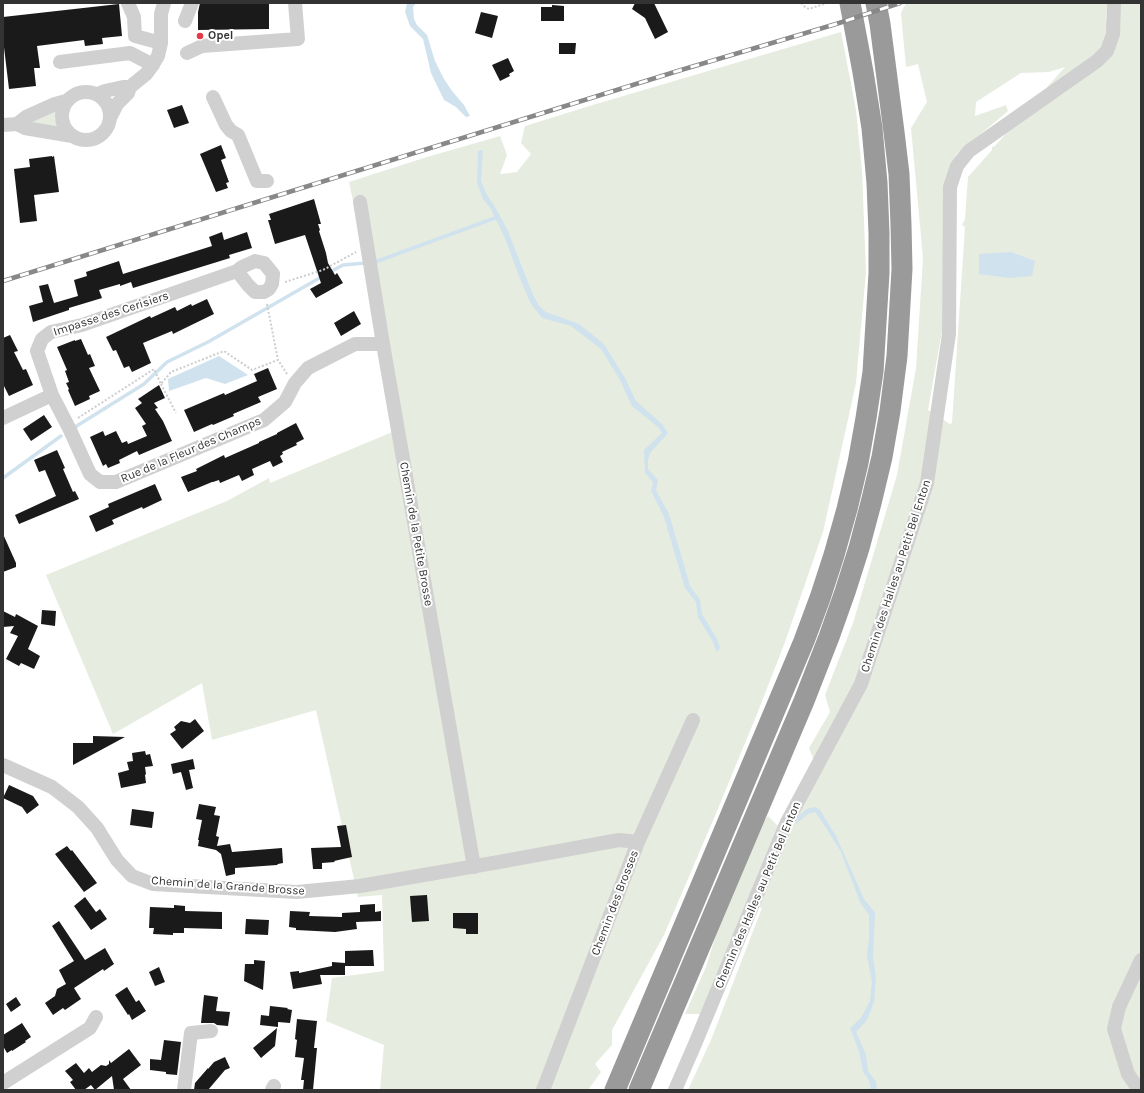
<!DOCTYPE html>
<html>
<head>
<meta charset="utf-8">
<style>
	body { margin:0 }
	#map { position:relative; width:1144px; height:1093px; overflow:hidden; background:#fff; font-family:Karla,sans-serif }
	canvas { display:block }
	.frame { position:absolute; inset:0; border:4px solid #333; pointer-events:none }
</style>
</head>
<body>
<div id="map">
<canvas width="1144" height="1093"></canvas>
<div class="frame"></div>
</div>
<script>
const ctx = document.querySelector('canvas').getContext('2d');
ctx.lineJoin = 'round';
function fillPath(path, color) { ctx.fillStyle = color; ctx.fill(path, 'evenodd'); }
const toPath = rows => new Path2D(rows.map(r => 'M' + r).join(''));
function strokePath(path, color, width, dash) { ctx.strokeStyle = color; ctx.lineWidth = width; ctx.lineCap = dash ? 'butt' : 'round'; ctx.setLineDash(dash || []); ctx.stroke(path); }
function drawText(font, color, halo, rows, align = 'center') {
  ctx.font = font + ' Karla,sans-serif'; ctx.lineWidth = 4; ctx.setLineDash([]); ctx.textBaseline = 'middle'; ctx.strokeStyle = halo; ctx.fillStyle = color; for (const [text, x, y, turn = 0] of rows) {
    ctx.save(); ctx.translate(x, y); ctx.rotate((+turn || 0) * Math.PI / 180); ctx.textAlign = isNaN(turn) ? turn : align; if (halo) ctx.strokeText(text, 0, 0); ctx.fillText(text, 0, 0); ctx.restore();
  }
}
const green = toPath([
	[906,3,1107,3,1106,20,1118,3,1141,3,1141,1090,688,1090,711,1040,762,908,758,907,706,1014,685,1014,706,967,719,925,756,832,768,816,784,832,818,771,809,748,830,712,825,695,853,623,897,475,916,368,923,258,911,128,927,102,918,64,906,67,901,13],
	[1065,67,995,146,992,147,992,150,968,177,965,219,962,225,965,227,952,423,950,424,928,410,942,331,944,191,957,154,1008,111,1006,105,975,116,976,102,1021,73,1049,72],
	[841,32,856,110,862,171,866,272,856,383,823,532,785,642,757,714,717,811,664,935,612,1030,612,1045,595,1064,601,1072,588,1090,380,1090,384,1045,326,1021,332,978,384,971,382,895,358,897,316,710,212,740,202,683,113,734,46,575,227,501,269,478,270,483,402,428,349,182,427,157,500,136,507,155,500,174,517,172,531,154,521,143,525,126,596,104],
	[57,109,60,128,28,123]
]);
const water = toPath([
	[407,3,416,3,413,7,414,19,417,25,427,35,435,61,444,79,452,91,464,105,470,116,466,117,456,107,444,100,431,73,423,39,410,26,405,12],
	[483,150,481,181,487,195,495,207,507,229,533,295,539,306,546,312,579,324,604,344,625,378,636,401,662,424,668,433,650,453,648,460,648,469,658,480,656,490,669,514,690,586,700,600,702,614,717,639,720,648,717,652,712,640,698,617,696,602,685,588,664,517,651,491,653,482,645,473,644,450,662,433,658,427,632,406,620,380,601,349,571,326,542,318,531,304,520,279,505,238,491,209,483,199,477,183,478,151],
	[1011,252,1035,261,1032,276,1010,278,979,274,979,254],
	[219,356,248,375,225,384,206,378,169,391,168,379],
	[815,807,820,810,836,836,864,899,875,913,873,956,876,979,874,1002,867,1020,856,1032,866,1055,868,1071,876,1082,877,1090,871,1090,869,1080,863,1072,859,1051,850,1028,861,1018,870,1001,872,981,867,956,869,938,869,915,860,902,841,852,823,823,815,812,808,814,796,824,798,816,807,809]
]);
const stream = toPath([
	[375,262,495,218],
	[330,272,343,265,366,263],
	[75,427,144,384,167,362,208,342,323,276],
	[3,478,61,436]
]);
const building = toPath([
	[200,3,269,3,269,29,198,30,198,12],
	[635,3,654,3,668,32,655,39,645,18,632,9],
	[119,4,122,36,102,38,103,44,85,46,84,40,37,46,40,68,34,68,36,86,9,89,3,39,3,17],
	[552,5,564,6,564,21,541,21,541,7,552,7],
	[481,12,498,16,492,38,475,33],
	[559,43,576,43,575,54,559,54],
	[508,58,514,71,509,74,510,76,500,81,492,65],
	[182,105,189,123,174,128,167,110],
	[221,145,226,158,221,160,229,182,226,183,228,188,216,192,200,154],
	[52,156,52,157,54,156,59,192,34,195,37,221,20,223,14,169,30,167,29,159],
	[314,199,321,224,318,224,320,230,319,231,326,253,328,263,335,275,337,273,343,283,316,298,310,289,321,283,305,235,275,244,268,220,271,220,269,214],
	[222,232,224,240,247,232,252,248,229,255,230,258,133,288,131,282,120,286,120,284,99,290,102,298,69,308,69,310,33,322,29,306,43,302,39,286,48,284,54,303,78,296,74,280,87,276,86,272,119,261,123,274,212,246,209,237],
	[207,299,214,314,173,334,172,331,143,343,151,363,132,372,129,366,124,368,116,350,113,351,106,337,150,316,151,318,175,307,177,311,191,304,192,306],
	[354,311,361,324,341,336,334,323],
	[10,335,18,351,14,352,23,370,26,369,33,385,9,396,3,384,3,338],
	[81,339,88,355,90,354,95,366,89,368,100,391,89,396,90,399,75,406,68,390,69,389,66,383,69,382,65,371,67,370,57,347,75,340,75,341],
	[268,368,277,389,258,397,261,402,233,414,234,416,213,425,212,424,194,432,184,410,224,393,225,395,257,381,254,374],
	[159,385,165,398,154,403,158,408,155,409,163,421,172,441,139,455,137,451,119,460,120,463,108,468,106,464,103,466,90,437,103,431,105,436,116,431,122,443,127,441,128,444,147,436,142,426,146,424,135,408,142,403,138,399],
	[44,415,52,427,31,441,23,429],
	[296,423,304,439,296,443,297,445,282,452,283,454,280,456,283,462,273,467,270,461,252,469,254,475,242,481,239,475,220,483,219,480,213,482,212,482,188,492,181,477,197,471,196,469,224,455,225,458,259,443,259,442,277,434,277,433],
	[57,450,65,468,63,469,73,492,75,491,79,499,19,524,15,515,56,496,45,470,39,472,34,460],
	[155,484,162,500,143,509,142,507,112,520,114,524,96,532,89,516,109,507,108,504],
	[3,534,16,563,16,567,3,572],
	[42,610,56,611,55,626,41,624],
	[3,611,15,617,16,614,38,626,28,649,40,656,34,669,21,663,19,666,6,659,18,636,10,633,14,626,3,627],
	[195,719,204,731,182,749,170,734,176,730,174,727,181,721,190,723],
	[93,736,125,737,73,765,73,743,93,743],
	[145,751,146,755,150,754,153,766,145,767,146,774,145,775,146,783,121,788,118,773,129,770,127,762,133,761,132,753],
	[193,759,195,769,189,770,193,788,186,790,181,772,173,774,171,764],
	[9,785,33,796,39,805,27,814,22,807,3,798],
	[199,804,216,807,214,815,220,816,216,836,219,837,217,846,230,844,232,852,282,848,283,863,278,864,277,865,235,868,235,874,226,876,221,854,216,850,198,846,199,840,198,840,202,820,196,819],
	[132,809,154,812,152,828,130,825],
	[346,825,352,857,334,861,335,862,322,863,322,869,313,869,311,848,341,847,337,826],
	[67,846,71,851,72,850,97,883,84,892,55,854],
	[427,895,429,921,412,922,410,896],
	[85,897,96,912,100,909,107,919,91,930,74,906],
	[375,904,375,912,381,911,381,921,356,922,357,929,335,932,296,930,296,928,289,927,290,911,310,912,309,916,342,917,342,913,360,912,360,905],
	[174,905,185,906,185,911,222,912,222,929,184,928,184,933,173,933,173,935,153,934,154,928,149,928,150,907,174,908],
	[453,913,478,913,478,934,466,934,466,929,453,928],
	[246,919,269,920,268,935,245,934],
	[59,921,85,960,105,948,114,964,104,971,103,969,74,988,81,999,65,1010,63,1008,53,1015,45,1003,55,996,57,989,66,984,59,970,74,961,52,926],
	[373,950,374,966,345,966,345,975,320,975,322,984,293,989,290,972,299,971,299,973,332,966,332,962,345,963,345,951],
	[254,960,265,961,263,990,244,981,245,964,254,964],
	[159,967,165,982,155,986,149,972],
	[127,987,136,1002,139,1000,146,1011,132,1020,129,1014,128,1015,115,995],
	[204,995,218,997,216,1011,230,1012,228,1026,217,1025,214,1023,201,1023],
	[16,997,21,1005,11,1012,6,1004],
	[270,1006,288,1008,287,1009,292,1010,290,1023,278,1022,278,1027,260,1025,261,1015,269,1016],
	[297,1019,317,1021,314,1048,317,1048,313,1090,303,1090,304,1080,301,1080,304,1058,295,1057,297,1040,295,1039],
	[22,1023,31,1037,25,1041,26,1042,12,1051,12,1050,7,1053,3,1046,3,1035],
	[277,1028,275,1046,261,1058,253,1048],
	[164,1040,181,1042,177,1075,166,1074,166,1072,150,1070,150,1059,161,1060],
	[129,1049,141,1065,123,1079,131,1090,114,1090,112,1076,95,1090,91,1085,84,1090,76,1090,70,1082,73,1080,65,1071,76,1063,84,1073,89,1068,92,1072,101,1065,106,1066,109,1064,109,1060,111,1063],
	[225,1057,230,1068,225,1070,208,1090,194,1090,195,1083,208,1068,208,1069,214,1062]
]);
const path = toPath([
	[801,3,805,7,809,9,827,3],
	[285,282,323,270,356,252],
	[267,304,278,360],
	[161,384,176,413],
	[78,418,154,369,161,384,171,372,224,351,252,370,278,360,287,374]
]);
const minor = toPath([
	[128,3,134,17,135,36,161,43],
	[185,21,192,3],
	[187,53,202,46,298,39,295,3],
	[60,62,130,53,153,65],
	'62 116a24 24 0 1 1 48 0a24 24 0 1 1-48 0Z',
	[98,94,105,91,123,87,130,87],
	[213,97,226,125,231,131,238,135,257,181,267,181],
	[111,116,117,104,128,93,130,87,146,74,152,66,158,56,161,43,161,14,164,3],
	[17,124,25,128,72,136],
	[3,125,17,124,26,117,55,104,66,101],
	[360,202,383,344,474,867],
	[237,271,248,285,255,292,264,292,269,289,272,284,273,274,264,263,255,261,242,267,237,271,82,325,51,332,42,339,37,351,52,395,70,430,90,474,100,482,116,482,264,420,285,402,295,383,308,368,355,344,383,344],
	[3,418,52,395],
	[3,765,52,787,78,807,97,828,117,860,132,876,153,884,297,892,360,886,499,862,619,840,638,842],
	[3,1083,90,1028,96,1017],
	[184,1090,191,1033,211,1031],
	[272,1090,274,1086],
	[543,1090,638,842,693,720],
	[675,1090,695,1044,787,822,861,684,927,483,949,334,950,187,957,166,969,151,1097,61,1107,51,1113,34,1114,3],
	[1139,1090,1128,1074,1114,1029,1119,1007,1141,960]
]);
const highway = toPath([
	[615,1090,804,641,820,598,834,555,847,509,858,463,866,418,873,372,879,273,879,233,877,183,872,128,863,72,850,3],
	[639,1090,804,701,829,637,845,592,859,548,871,503,882,457,890,411,897,356,902,269,901,225,899,174,894,132,880,24,876,3]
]);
const rail = toPath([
	[3,281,681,70,836,24,900,3]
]);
const markers = [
	[200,36,4,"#e63946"]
];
const poiNames = [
	["Opel",208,36]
];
const streetNames = [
	["Impasse des Cerisiers",111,314,-18],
	["Rue de la Fleur des Champs",191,450,-23],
	["Chemin de la Petite Brosse",416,534,80],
	["Chemin des Halles au Petit Bel Enton",896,576,-72],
	["Chemin de la Grande Brosse",228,886,4],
	["Chemin des Halles au Petit Bel Enton",758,895,-67],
	["Chemin des Brosses",615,903,-69]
];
fillPath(green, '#e6ecdf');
fillPath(water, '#cfe2ee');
strokePath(stream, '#cfe2ee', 3.5);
fillPath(building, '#1a1a1a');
strokePath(path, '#cdcdcd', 2, [2, 2]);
strokePath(minor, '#d0d0d0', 14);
strokePath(highway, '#9a9a9a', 21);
strokePath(rail, '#888', 4.5);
strokePath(rail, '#fff', 3, [9]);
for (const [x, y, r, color] of markers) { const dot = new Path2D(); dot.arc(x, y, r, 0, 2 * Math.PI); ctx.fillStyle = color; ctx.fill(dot); strokePath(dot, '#fff', 1.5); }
drawText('bold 12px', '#333', '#fff', poiNames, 'left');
drawText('12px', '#333', '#fff', streetNames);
</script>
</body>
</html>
